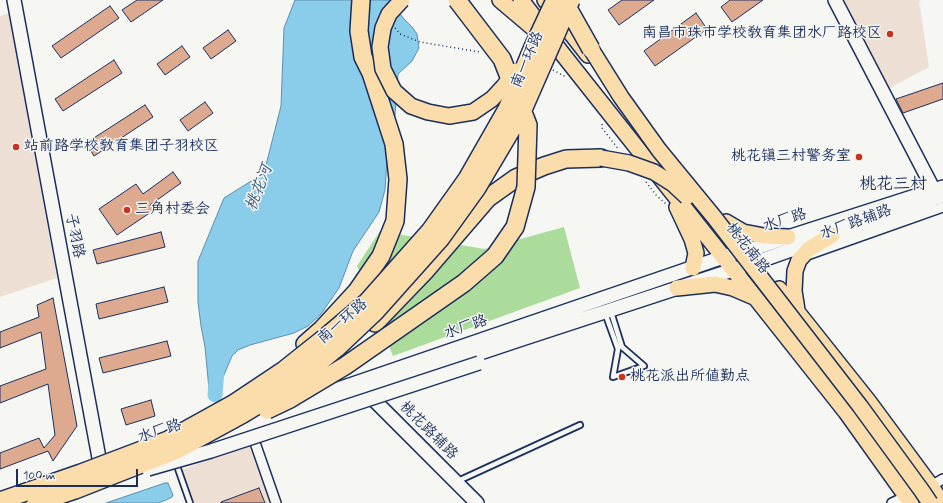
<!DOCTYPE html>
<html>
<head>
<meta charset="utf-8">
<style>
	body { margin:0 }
	#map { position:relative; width:943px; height:503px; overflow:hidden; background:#f6f6f2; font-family:Mynerve,sans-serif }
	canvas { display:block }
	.scale { position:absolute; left:16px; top:469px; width:122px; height:18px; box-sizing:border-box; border:2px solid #1b2f5e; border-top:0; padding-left:5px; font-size:12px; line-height:14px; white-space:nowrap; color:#1b2f5e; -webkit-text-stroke:3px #f6f6f2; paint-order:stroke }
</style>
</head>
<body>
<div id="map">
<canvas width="943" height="503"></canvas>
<div class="scale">100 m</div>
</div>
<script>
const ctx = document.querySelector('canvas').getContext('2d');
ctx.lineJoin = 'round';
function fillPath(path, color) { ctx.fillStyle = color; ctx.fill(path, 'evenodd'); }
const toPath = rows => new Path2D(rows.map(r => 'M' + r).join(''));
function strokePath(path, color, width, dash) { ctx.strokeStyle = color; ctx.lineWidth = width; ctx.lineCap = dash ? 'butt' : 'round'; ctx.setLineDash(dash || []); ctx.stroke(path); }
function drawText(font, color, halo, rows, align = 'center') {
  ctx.font = font + ' Mynerve,"LXGW WenKai TC",sans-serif'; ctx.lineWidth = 3; ctx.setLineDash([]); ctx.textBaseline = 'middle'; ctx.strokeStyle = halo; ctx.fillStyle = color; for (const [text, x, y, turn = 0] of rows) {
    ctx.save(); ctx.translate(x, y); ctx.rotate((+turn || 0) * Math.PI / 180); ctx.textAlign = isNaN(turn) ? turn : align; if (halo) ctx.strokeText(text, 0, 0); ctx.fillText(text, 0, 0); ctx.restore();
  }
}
const built = toPath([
	[838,0,922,0,919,1,929,67,886,90],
	[9,13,57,278,0,297,0,16],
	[249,445,270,503,193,503,181,470]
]);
const green = toPath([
	[564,227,580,288,393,356,357,266,380,231,484,249]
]);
const water = toPath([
	[295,0,390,0,404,19,412,27,417,34,419,48,412,61,398,74,395,115,387,159,385,190,379,212,353,251,339,288,321,314,308,326,294,333,250,345,238,350,232,356,218,389,209,389,205,347,201,326,198,302,198,261,224,198,264,173,281,106,284,28,295,0],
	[165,483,168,483,173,495,172,497,166,500,158,503,106,503,165,483]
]);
const river = toPath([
	[215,395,217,370]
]);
const building = toPath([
	[137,0,163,0,131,22,122,10,137,0],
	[622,0,654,0,619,25,608,10,622,0],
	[730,0,763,0,732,22,721,7,730,0],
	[110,6,119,18,61,58,52,46,110,6],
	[696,13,707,29,655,66,644,51,696,13],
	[228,30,236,41,211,59,203,48,228,30],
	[182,46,190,57,165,75,157,64,182,46],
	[114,60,122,73,63,111,55,99,114,60],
	[943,83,943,99,903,113,896,99,943,83],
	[205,102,213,113,188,131,180,120,205,102],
	[145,105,153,117,94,156,86,143,145,105],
	[173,172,181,183,150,205,154,210,117,235,99,209,136,184,143,194,173,172],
	[161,232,165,247,97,264,93,250,161,232],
	[164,287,168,302,99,319,96,304,164,287],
	[53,298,77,426,53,461,48,451,0,469,0,453,39,438,44,448,55,435,48,384,0,403,0,386,46,369,41,332,0,348,0,332,39,317,37,305,53,298],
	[167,341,171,356,103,373,99,358,167,341],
	[151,400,155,416,126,425,121,409,151,400],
	[259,488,265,503,221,503,221,502,259,488]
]);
const path = toPath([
	[395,28,400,34,420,42,480,52],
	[553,70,566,77],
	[602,124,602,128,619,150],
	[646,182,656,195,666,204]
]);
const lane = toPath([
	[605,313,618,349,613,377,644,366,622,347,611,312],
	[176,463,190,503],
	[458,481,580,425]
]);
const street = toPath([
	[810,254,943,207],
	[253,437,276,503],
	[931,486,943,479],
	[892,503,907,496]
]);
const secondary = toPath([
	[14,0,102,474],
	[835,0,938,198],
	[365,391,477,503],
	[236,424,729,255,752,248,756,248,788,237,943,187],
	[187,451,522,339,757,262,932,200]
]);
const primary = toPath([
	[500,0,539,33],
	[521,0,561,52,846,412,911,503],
	[545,0,588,55],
	[677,207,692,239,696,253,693,268],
	[726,222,743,232,764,236,788,237],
	[677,288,715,284,733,288,754,297],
	[779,289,869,402,931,486,942,503],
	[797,310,794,291,795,271,799,260,809,249,832,235]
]);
const highway = toPath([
	[375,323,380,318,426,270,488,198,516,178,544,166,566,159,601,158],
	[305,344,322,329,357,291,381,256,395,221,398,179,394,144,371,73,363,57,359,31,361,0]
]);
const secondaryBridge = toPath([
	[148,469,211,451,479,363]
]);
const primaryBridge = toPath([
	[402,0,389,14,383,28,380,47,383,69,394,91,411,106,428,112,449,116,473,112,492,99,504,86,516,71],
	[591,49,621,97,659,150,714,217,860,406,922,491,930,503],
	[601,158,629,163,654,172,673,184,687,197]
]);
const highwayBridge = toPath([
	[564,1,591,49],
	[267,410,290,399,345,366,464,283,495,256,515,227,526,187,528,125,502,59,457,0],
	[0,501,81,473,168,440,233,404,284,370,328,335,367,302,430,231,467,179,507,109,533,47,555,0],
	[36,503,75,490,177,450,243,414,294,383,337,348,375,312,441,238,477,188,522,112,571,0]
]);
const markers = [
	[890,34,4,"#c8321e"],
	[16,147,4,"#c8321e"],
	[859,157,4,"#c8321e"],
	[127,210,4,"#c8321e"],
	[622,377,4,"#c8321e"]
];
const poiNames = [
	["南昌市珠市学校教育集团水厂路校区",882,34,"right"],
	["站前路学校教育集团子羽校区",24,147],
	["桃花镇三村警务室",851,157,"right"],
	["三角村委会",135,210],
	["桃花派出所值勤点",630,377]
];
const streetNames = [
	["南一环路",528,60,-67],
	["水厂路",785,221,-18],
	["水厂路辅路",856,223,-20],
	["子羽路",74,236,79],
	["桃花南路",747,249,52],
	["南一环路",343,322,-41],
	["水厂路",466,328,-19],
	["桃花路辅路",428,431,45],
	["水厂路",160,432,-18]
];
const waterNames = [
	["桃花河",260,188,-69]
];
const quarterNames = [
	["桃花三村",893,185]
];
fillPath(built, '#eedfd5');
fillPath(green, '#acdc9c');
fillPath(water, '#89cdea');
strokePath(water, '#5d8eb2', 1);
strokePath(river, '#89cdea', 15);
fillPath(building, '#ddaa90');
strokePath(building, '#1b2f5e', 1);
strokePath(lane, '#1b2f5e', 8);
strokePath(street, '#1b2f5e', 12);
strokePath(secondary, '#1b2f5e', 16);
strokePath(primary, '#1b2f5e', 18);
strokePath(highway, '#1b2f5e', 20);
strokePath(path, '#1b2f5e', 1.5, [1, 3]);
strokePath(lane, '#f6f6f2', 4.5);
strokePath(street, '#f6f6f2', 9);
strokePath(secondary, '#f6f6f2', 13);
strokePath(primary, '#faddab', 15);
strokePath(highway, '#faddab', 17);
strokePath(secondaryBridge, '#1b2f5e', 16, []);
strokePath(primaryBridge, '#1b2f5e', 18, []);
strokePath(highwayBridge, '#1b2f5e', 20, []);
strokePath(secondaryBridge, '#f6f6f2', 13);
strokePath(primaryBridge, '#faddab', 15);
strokePath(highwayBridge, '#faddab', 17);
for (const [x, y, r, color] of markers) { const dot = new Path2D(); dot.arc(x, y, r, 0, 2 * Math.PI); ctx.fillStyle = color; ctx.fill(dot); strokePath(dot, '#f6f6f2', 1.5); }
drawText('15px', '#1b2f5e', '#f6f6f2', poiNames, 'left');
drawText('15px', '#1b2f5e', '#f6f6f2', streetNames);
drawText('italic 16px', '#365681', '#f6f6f2', waterNames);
drawText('17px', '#1b2f5e', '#f6f6f2', quarterNames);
</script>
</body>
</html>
